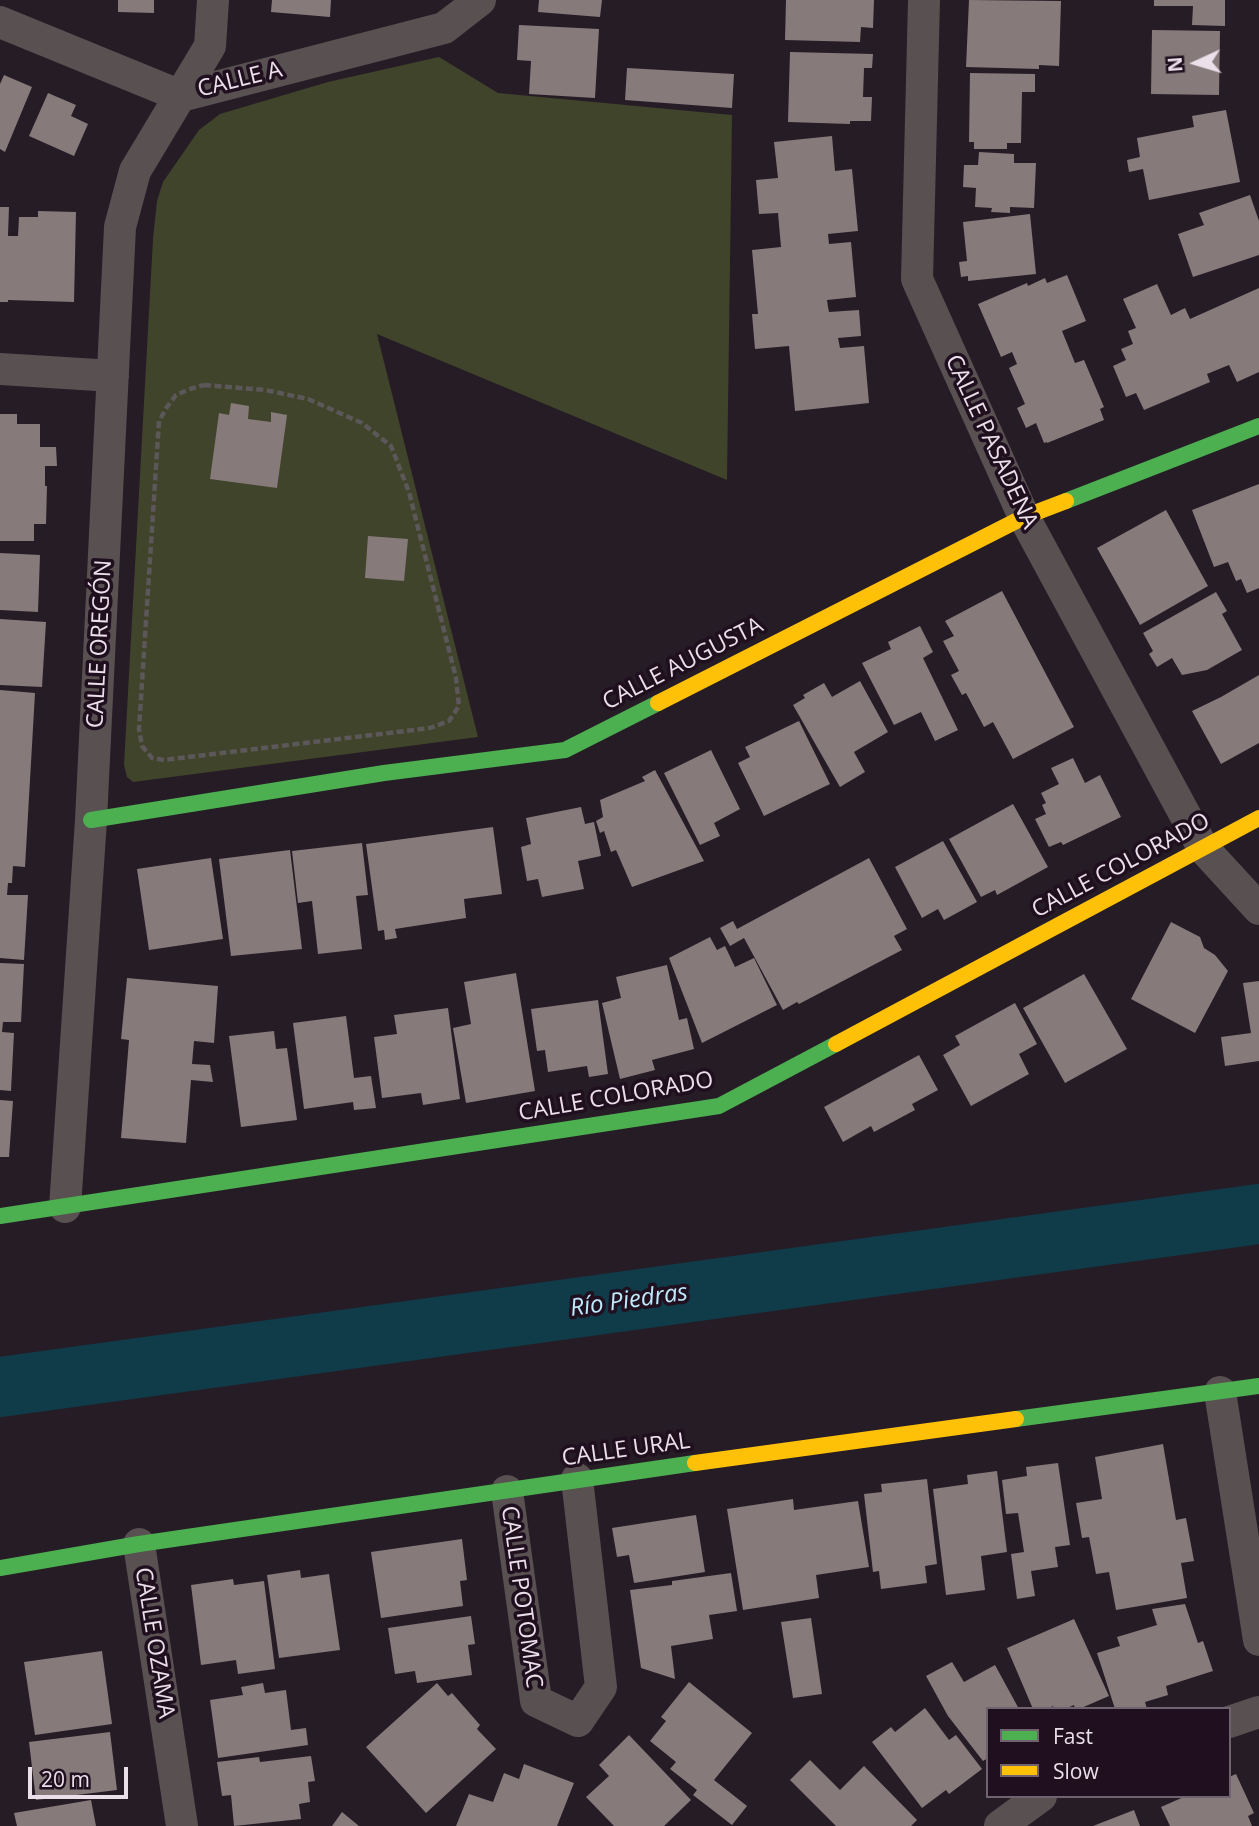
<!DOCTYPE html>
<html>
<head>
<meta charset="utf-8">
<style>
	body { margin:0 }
	#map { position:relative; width:1259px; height:1826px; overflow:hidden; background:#261c26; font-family:"Open Sans",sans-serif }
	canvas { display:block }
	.legend { position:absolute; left:986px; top:1707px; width:245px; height:91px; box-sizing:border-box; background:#200f1f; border:2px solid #716270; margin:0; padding:9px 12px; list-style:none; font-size:21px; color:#ebdfea }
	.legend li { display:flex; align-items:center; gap:14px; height:35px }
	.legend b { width:35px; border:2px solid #716270 }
	.north { position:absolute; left:1161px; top:28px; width:70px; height:70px; -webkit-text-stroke:5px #200f1f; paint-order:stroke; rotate:266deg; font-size:19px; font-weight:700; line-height:28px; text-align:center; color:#ebdfea }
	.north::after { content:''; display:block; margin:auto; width:24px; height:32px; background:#ebdfea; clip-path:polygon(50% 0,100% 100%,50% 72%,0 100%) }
	.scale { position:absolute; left:28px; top:1767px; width:100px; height:32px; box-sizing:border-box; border:4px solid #ebdfea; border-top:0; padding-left:9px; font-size:21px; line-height:24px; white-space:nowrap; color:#ebdfea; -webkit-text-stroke:5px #200f1f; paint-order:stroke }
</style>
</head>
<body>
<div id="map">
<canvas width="1259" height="1826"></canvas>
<ul class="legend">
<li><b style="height:9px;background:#4caf50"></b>Fast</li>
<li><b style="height:9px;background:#ffc107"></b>Slow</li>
</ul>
<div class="north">N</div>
<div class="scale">20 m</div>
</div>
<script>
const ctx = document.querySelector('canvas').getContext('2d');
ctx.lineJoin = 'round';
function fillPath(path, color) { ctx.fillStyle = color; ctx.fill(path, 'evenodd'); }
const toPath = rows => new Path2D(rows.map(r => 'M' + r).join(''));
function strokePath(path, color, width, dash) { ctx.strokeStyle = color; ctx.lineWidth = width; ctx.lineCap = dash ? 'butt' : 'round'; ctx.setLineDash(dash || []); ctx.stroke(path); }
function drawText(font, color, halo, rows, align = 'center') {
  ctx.font = font + ' "Open Sans",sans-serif'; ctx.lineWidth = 7; ctx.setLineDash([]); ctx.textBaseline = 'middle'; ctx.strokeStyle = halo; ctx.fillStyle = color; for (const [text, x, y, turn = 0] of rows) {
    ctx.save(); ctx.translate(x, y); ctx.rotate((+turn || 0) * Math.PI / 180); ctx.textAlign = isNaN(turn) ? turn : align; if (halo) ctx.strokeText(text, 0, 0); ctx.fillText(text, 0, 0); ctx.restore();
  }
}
const green = toPath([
	[439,57,498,93,732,115,727,480,377,334,478,737,133,782,127,777,124,765,153,239,157,201,163,182,199,130,220,114,328,82]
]);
const river = toPath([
	[0,1387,1259,1214]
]);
const building = toPath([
	[118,0,154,0,154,13,118,12],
	[272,0,331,0,330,17,271,12],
	[539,0,602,0,600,17,538,12],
	[786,0,874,0,873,28,861,27,860,42,785,40],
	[969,0,1061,1,1059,66,1039,65,1039,69,966,67],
	[1154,0,1225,0,1225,26,1192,25,1193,6,1154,6],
	[519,25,599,29,595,98,529,94,531,61,517,60],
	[1152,30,1220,31,1219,95,1151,94],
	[790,52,873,54,872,68,864,68,863,97,872,97,871,121,850,121,850,124,788,122],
	[627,68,734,74,732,108,625,100],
	[970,73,1035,74,1035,92,1022,92,1021,143,1007,143,1007,149,974,149,974,142,969,142],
	[4,75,32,87,5,152,0,149,0,84],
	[48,93,76,105,71,116,88,124,74,156,29,136],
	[1226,110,1240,182,1149,200,1143,169,1129,172,1127,160,1140,157,1137,138,1194,127,1192,116],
	[832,136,835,171,852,169,858,231,828,234,829,244,851,242,856,297,827,300,828,307,829,312,859,310,861,336,838,338,840,348,864,346,869,403,795,411,789,346,755,349,752,314,758,314,752,250,781,247,778,213,759,214,756,180,778,178,774,142],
	[979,152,1014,154,1014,163,1036,163,1034,208,1010,207,1010,213,991,212,992,208,975,207,976,188,963,187,964,165,978,165],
	[1250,195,1259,221,1259,255,1193,277,1178,234,1204,225,1199,213],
	[0,207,9,207,8,236,18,236,19,217,38,217,38,211,76,212,74,302,8,300,8,302,0,302],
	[1030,214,1036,274,968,281,968,276,961,277,959,262,967,261,963,222],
	[1067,275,1086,321,1062,331,1075,363,1084,360,1104,407,1100,409,1104,420,1047,443,1047,442,1044,443,1036,423,1026,428,1017,408,1025,404,1009,368,1017,364,1012,352,1001,357,978,304,1027,283,1028,286,1045,278,1047,283],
	[1157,284,1171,315,1185,308,1190,319,1259,288,1259,372,1237,382,1229,365,1207,374,1210,382,1144,410,1136,393,1126,397,1113,366,1126,360,1121,349,1133,344,1128,331,1136,328,1123,299],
	[231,403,249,406,248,419,271,422,271,412,287,415,277,488,210,479,219,413,229,415],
	[0,414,17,414,17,424,40,424,40,447,56,447,57,466,45,466,45,486,47,486,46,524,34,524,34,541,0,541],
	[1259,484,1259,588,1247,593,1241,579,1236,581,1228,562,1214,567,1192,510],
	[1166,510,1208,586,1140,625,1097,548],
	[368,536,408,539,404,581,365,578],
	[0,553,40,555,38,612,0,610],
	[1002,591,1074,727,1013,759,993,722,984,727,966,693,962,695,951,675,959,671,943,641,954,636,945,621],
	[1216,592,1227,611,1222,614,1242,650,1207,670,1182,675,1172,658,1157,667,1149,654,1153,651,1143,633],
	[0,619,46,622,42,687,0,685],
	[920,626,933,652,923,658,958,730,935,741,921,712,894,725,862,663,891,649,888,642],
	[1259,675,1259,743,1221,764,1192,711,1221,697],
	[860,681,888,732,854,752,865,772,840,787,793,705,805,698,803,695,824,683,832,697],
	[0,690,35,693,25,867,13,866,12,883,8,883,7,895,28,895,24,960,0,958],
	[799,721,830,784,764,816,738,763,750,757,745,747],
	[711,750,740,809,714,823,720,836,700,845,664,773],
	[1073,758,1085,783,1100,775,1121,817,1063,845,1061,842,1049,847,1035,819,1046,814,1042,805,1046,803,1041,793,1059,784,1051,768],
	[655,770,704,861,632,887,616,850,611,852,604,831,600,833,596,821,603,817,600,800,645,781,642,777],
	[1013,804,1048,867,997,895,995,890,981,897,949,839],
	[581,807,585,824,594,822,601,856,578,861,584,889,542,897,538,879,527,881,521,847,531,844,526,818],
	[493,827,502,894,464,899,466,918,395,929,397,938,385,940,384,930,378,931,366,844],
	[943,841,977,902,944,920,938,909,922,918,895,867],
	[362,843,368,895,356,896,362,949,318,954,312,901,298,903,292,851],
	[290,850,302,949,231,956,219,859],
	[211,858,223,939,149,950,137,869],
	[869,858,907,929,894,936,902,950,799,1004,797,1002,783,1010,744,938,730,946,720,928,733,921,737,929],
	[1171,922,1200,937,1204,948,1215,955,1228,971,1195,1033,1131,999],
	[710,937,717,950,725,946,735,967,754,958,777,1005,702,1043,669,958],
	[0,963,24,964,21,1022,3,1022,2,1032,14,1033,11,1091,0,1090],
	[667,965,679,1020,687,1018,694,1049,652,1060,655,1070,620,1079,602,1003,621,998,616,977],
	[516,973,535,1091,466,1103,453,1028,471,1024,464,982],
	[1084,974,1127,1049,1065,1083,1023,1008],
	[127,978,218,986,214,1043,194,1041,192,1064,210,1065,213,1082,191,1080,186,1143,121,1138,129,1040,121,1039],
	[1259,981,1259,1061,1225,1066,1221,1037,1251,1033,1243,983],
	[598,1000,608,1074,589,1077,587,1066,548,1072,545,1050,537,1051,531,1009],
	[1015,1003,1037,1044,1019,1054,1029,1074,971,1106,943,1055,960,1045,955,1036],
	[448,1008,460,1099,423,1105,421,1093,382,1098,374,1037,397,1034,394,1015],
	[346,1016,354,1078,371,1076,376,1108,354,1110,353,1102,304,1109,293,1023],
	[274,1031,276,1049,287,1048,297,1120,241,1127,229,1036],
	[919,1055,938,1090,912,1104,915,1110,874,1132,871,1126,843,1142,824,1107],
	[0,1100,13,1101,9,1157,0,1157],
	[1163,1444,1176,1520,1186,1518,1194,1561,1181,1563,1187,1598,1116,1610,1109,1572,1096,1574,1089,1537,1082,1538,1076,1503,1102,1499,1095,1457],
	[1058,1463,1070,1545,1055,1547,1058,1567,1031,1571,1035,1596,1017,1599,1011,1554,1024,1552,1018,1513,1006,1514,1002,1480,1027,1476,1026,1467],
	[997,1471,1007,1552,981,1556,985,1590,946,1595,933,1489,968,1484,967,1475],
	[927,1479,937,1564,925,1566,927,1583,881,1589,879,1571,873,1572,864,1494,882,1492,881,1484],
	[793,1499,794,1510,858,1501,869,1567,816,1575,819,1598,743,1610,727,1509],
	[696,1515,705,1572,634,1583,629,1555,617,1557,612,1528],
	[462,1539,467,1580,460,1581,463,1606,381,1618,371,1552],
	[300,1570,301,1578,329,1574,340,1650,279,1658,267,1575],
	[731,1573,737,1611,709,1615,713,1639,671,1646,675,1679,641,1668,630,1590,672,1585,672,1581],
	[233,1579,234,1585,264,1581,275,1669,238,1674,236,1660,201,1665,191,1585],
	[1185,1604,1198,1643,1203,1641,1213,1671,1166,1686,1168,1695,1145,1702,1147,1709,1115,1709,1097,1653,1120,1646,1117,1637,1157,1625,1152,1609],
	[471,1616,475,1644,468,1645,472,1675,417,1683,415,1671,395,1674,388,1628],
	[811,1618,822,1694,793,1698,781,1622],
	[1074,1619,1109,1696,1079,1709,1075,1709,1074,1705,1065,1709,1054,1709,1053,1706,1047,1709,1033,1709,1007,1648],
	[102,1651,112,1724,35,1735,24,1662],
	[952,1662,964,1682,995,1665,1019,1709,988,1709,988,1758,983,1761,948,1716,926,1676],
	[689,1682,752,1733,714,1780,747,1806,732,1825,693,1795,697,1790,670,1769,676,1762,650,1741,666,1721,661,1717],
	[263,1683,265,1693,286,1690,291,1730,306,1728,308,1745,218,1758,210,1700,243,1695,241,1687],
	[437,1683,448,1696,452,1693,480,1725,477,1729,496,1749,426,1813,366,1747],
	[925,1708,949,1740,956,1735,982,1769,949,1794,946,1790,922,1808,872,1742,891,1727,895,1732],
	[110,1732,117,1790,36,1800,29,1742],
	[629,1735,691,1800,664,1826,614,1826,586,1797,609,1776,599,1765],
	[311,1756,315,1781,308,1782,310,1802,299,1804,301,1819,234,1826,231,1795,222,1796,217,1762,259,1757,260,1762],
	[810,1760,840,1790,864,1766,917,1820,911,1826,836,1826,790,1780],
	[524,1764,574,1783,557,1826,456,1826,469,1794,493,1802,504,1773,519,1779],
	[1236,1774,1254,1813,1248,1816,1252,1826,1170,1826,1161,1807,1186,1796,1229,1796,1229,1777],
	[91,1800,96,1826,17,1826,14,1813],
	[1134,1810,1140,1826,1093,1826],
	[342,1812,359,1826,332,1826]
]);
const path = toPath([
	[204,385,265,390,308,399,362,423,391,446,409,492,456,678,459,706,449,721,430,728,164,760,152,758,142,746,139,729,159,421,167,407,176,395,190,389,204,385]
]);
const street = toPath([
	[924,0,917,279,1024,517,1203,848,1259,909],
	[0,22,181,96,444,28,480,0],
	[0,369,113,376],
	[65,1207,91,820,120,227,135,171,210,46,213,0],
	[1220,1392,1259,1640],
	[507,1491,536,1701,578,1721,601,1687,577,1479],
	[139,1544,182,1826],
	[1229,1722,1259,1712],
	[1000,1826,1041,1796]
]);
const fast = toPath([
	[1066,501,1259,426],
	[91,820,384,773,565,750,658,703],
	[0,1216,719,1106,836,1044],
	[1016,1419,1259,1386],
	[0,1568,139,1544,695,1463]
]);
const slow = toPath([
	[658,703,1024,517,1066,501],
	[836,1044,1259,818],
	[695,1463,1016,1419]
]);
const streetNames = [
	["CALLE A",240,80,-14],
	["CALLE PASADENA",991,442,65],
	["CALLE OREGÓN",100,644,-87],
	["CALLE AUGUSTA",683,664,-27],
	["CALLE COLORADO",1121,866,-28],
	["CALLE COLORADO",616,1097,-10],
	["CALLE URAL",626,1450,-8],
	["CALLE POTOMAC",521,1597,82],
	["CALLE OZAMA",154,1643,81]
];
const waterNames = [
	["Río Piedras",629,1301,-8]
];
fillPath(green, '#40442a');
strokePath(river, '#103b49', 60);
fillPath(building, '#877a7b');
strokePath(path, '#5c5759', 4.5, [7, 3.5]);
strokePath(street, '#585051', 32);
strokePath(fast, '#4caf50', 16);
strokePath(slow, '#ffc107', 16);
drawText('23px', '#ebdfea', '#200f1f', streetNames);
drawText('italic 24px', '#beeafc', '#200f1f', waterNames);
</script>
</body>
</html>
